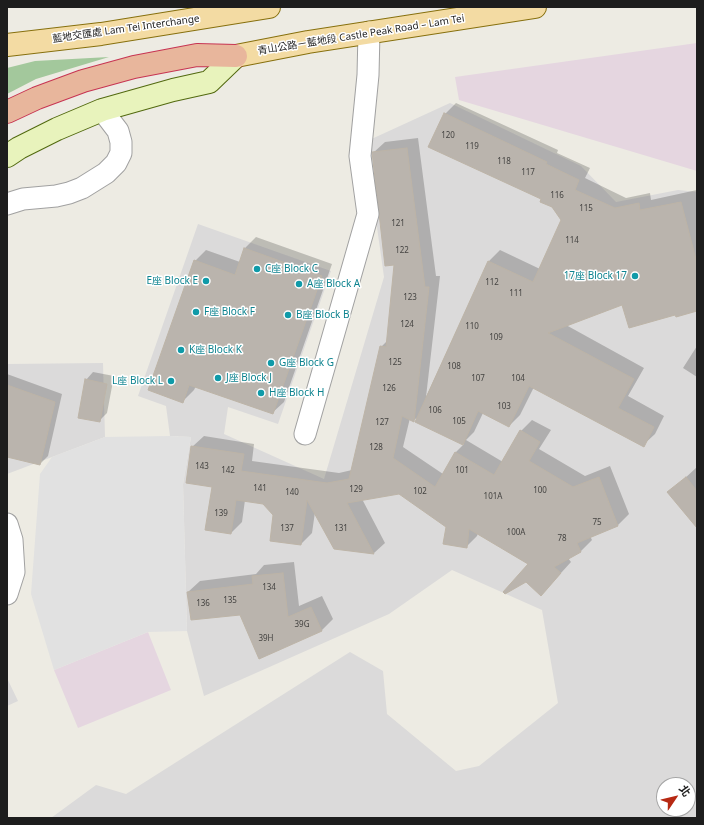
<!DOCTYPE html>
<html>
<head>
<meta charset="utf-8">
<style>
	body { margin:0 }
	#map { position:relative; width:704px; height:825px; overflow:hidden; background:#edebe3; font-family:"Noto Sans","Noto Sans TC",sans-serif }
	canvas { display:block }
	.frame { position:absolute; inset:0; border:8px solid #1d1d1d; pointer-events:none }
	.north { position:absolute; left:656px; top:777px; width:40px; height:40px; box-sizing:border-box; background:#fff; border:1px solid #a5a5a5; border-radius:50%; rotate:55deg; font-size:11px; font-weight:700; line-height:16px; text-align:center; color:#1d1d1d }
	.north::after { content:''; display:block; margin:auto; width:14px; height:18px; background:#b72913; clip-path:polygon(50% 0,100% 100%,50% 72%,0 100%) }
</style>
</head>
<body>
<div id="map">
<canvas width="704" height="825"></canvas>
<div class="frame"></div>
<div class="north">北</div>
</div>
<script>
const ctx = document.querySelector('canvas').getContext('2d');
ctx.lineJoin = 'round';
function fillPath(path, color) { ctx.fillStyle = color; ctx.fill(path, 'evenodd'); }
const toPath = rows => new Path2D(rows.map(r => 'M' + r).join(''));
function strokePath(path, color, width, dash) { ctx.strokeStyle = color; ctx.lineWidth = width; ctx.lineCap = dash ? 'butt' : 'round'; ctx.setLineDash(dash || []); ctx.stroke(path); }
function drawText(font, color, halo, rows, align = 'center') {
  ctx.font = font + ' "Noto Sans","Noto Sans TC",sans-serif'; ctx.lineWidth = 3; ctx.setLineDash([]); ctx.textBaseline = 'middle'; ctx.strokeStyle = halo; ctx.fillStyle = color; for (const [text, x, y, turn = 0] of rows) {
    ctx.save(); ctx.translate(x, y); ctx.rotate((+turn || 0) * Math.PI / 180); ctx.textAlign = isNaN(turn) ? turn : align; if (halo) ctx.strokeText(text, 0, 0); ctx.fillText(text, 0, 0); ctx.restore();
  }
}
const residential = toPath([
	[450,103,581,166,616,202,678,190,697,192,697,818,51,818,96,785,126,794,350,652,383,671,387,714,456,771,479,766,558,703,542,610,452,570,389,614,204,696,187,631,183,484,191,437,170,436,166,406,138,396,198,224,331,271,278,424,228,407,224,434,324,479,384,277,365,142],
	[664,785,688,785,688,809,664,809],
	[103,363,105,437,7,474,7,364],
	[7,678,18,701,7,706]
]);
const industrial = toPath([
	[697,43,697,171,459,100,455,77],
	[148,632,171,690,78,728,54,670]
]);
const forest = toPath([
	[109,57,36,79,7,94,7,68,35,61]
]);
const parking = toPath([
	[170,436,191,437,183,484,187,631,148,632,54,670,31,594,40,474,52,457,105,437]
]);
const shadow = toPath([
	[456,103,558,150,557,153,590,168,585,178,626,198,650,193,651,200,697,190,697,310,676,314,623,304,566,325,644,368,628,396,664,416,655,434,643,445,534,387,520,415,509,426,483,413,474,432,466,440,503,462,521,431,532,420,551,430,539,449,585,476,610,466,629,514,618,525,590,536,592,540,581,551,568,558,571,562,541,595,529,564,478,533,477,536,466,547,447,526,399,493,362,499,385,543,374,553,335,548,315,512,312,533,301,544,263,503,245,500,242,522,231,533,213,486,192,447,204,436,254,444,252,461,339,473,352,470,381,347,388,340,395,264,373,153,385,142,418,138,436,276,440,276,426,397,489,261,500,250,540,269,562,220,552,207,445,114],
	[418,417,416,421,464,444,456,452,443,474,403,447,410,418,414,420],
	[256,237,332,264,284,402,272,413,196,386,194,390,183,401,195,261,206,250,240,262,245,248],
	[697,346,697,377,683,368],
	[93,372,114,376,107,413,99,421,86,380],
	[7,374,62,394,48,456,40,464,7,414],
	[697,467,697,527,669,493],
	[294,562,299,606,322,596,333,619,321,631,241,614,188,592,200,581,256,574,264,565]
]);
const building = toPath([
	[444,113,547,162,546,164,579,180,575,190,615,208,639,203,640,210,681,202,697,263,697,311,676,317,675,315,629,328,622,305,548,333,634,379,618,408,654,427,644,447,529,386,509,427,478,411,463,445,415,422,488,261,533,282,561,220,552,207,540,202,541,199,428,147,444,113],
	[407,148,425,287,429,287,414,422,402,416,393,458,435,487,455,452,494,475,520,430,540,442,529,461,573,487,599,477,618,526,577,543,581,552,554,567,561,573,541,596,526,582,505,594,503,592,528,564,469,529,467,548,443,544,446,527,399,494,347,503,374,554,334,549,307,500,301,545,270,541,273,515,263,504,236,500,231,534,205,530,212,487,186,483,191,446,244,454,241,471,327,483,349,479,380,346,386,347,394,265,385,266,372,152,407,148],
	[244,248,322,276,273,414,189,385,183,403,148,390,194,260,235,275,244,248],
	[85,379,107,384,100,422,78,418,85,379],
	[7,385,55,402,40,465,7,457,7,385],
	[686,477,697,491,697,528,667,492,686,477],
	[283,573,288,617,311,607,322,631,259,659,240,615,191,620,187,592,253,584,252,576,283,573]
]);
const minor = toPath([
	[7,204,23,199,56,196,69,193,82,188,106,173,116,163,121,153,121,142,118,131,102,110],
	[305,434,368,214,360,156,368,75,369,32],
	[7,524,12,540,14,572,7,594]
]);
const secondary = toPath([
	[7,156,19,148,57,129,102,110,173,90,209,82,236,56]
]);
const primary = toPath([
	[7,45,101,34,269,7],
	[236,56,308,42,535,7]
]);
const trunk = toPath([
	[7,112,37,98,83,81,134,67,197,55,236,56]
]);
const markers = [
	[257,269,4,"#0f9aa8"],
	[635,276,4,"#0f9aa8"],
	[206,281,4,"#0f9aa8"],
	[299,284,4,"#0f9aa8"],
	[196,312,4,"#0f9aa8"],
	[288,315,4,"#0f9aa8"],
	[181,350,4,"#0f9aa8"],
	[271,363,4,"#0f9aa8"],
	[218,378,4,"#0f9aa8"],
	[171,381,4,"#0f9aa8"],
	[261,393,4,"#0f9aa8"]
];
const numberNames = [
	["120",448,136],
	["119",472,147],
	["118",504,162],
	["117",528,173],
	["116",557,196],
	["115",586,209],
	["121",398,224],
	["114",572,241],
	["122",402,251],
	["112",492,283],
	["111",516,294],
	["123",410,298],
	["124",407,325],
	["110",472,327],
	["109",496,338],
	["125",395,363],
	["108",454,367],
	["107",478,379],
	["104",518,379],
	["126",389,389],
	["103",504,407],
	["106",435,411],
	["105",459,422],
	["127",382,423],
	["128",376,448],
	["143",202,467],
	["142",228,471],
	["101",462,471],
	["141",260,489],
	["129",356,490],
	["100",540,491],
	["102",420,492],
	["140",292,493],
	["101A",493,497],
	["139",221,514],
	["75",597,523],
	["137",287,529],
	["131",341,529],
	["100A",516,533],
	["78",562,539],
	["134",269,588],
	["135",230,601],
	["136",203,604],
	["39G",302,625],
	["39H",266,639]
];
const streetNames = [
	["藍地交匯處 Lam Tei Interchange",126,29,-8],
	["青山公路－藍地段 Castle Peak Road – Lam Tei",361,35,-9]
];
const cultureNames = [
	["C座 Block C",265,269],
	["17座 Block 17",627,276,"right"],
	["E座 Block E",198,281,"right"],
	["A座 Block A",307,284],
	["F座 Block F",204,312],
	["B座 Block B",296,315],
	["K座 Block K",189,350],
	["G座 Block G",279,363],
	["J座 Block J",226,378],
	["L座 Block L",163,381,"right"],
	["H座 Block H",269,393]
];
fillPath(residential, '#dbdada');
fillPath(industrial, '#e5d6e0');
fillPath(forest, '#a3c89c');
fillPath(parking, '#e1e1e1');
fillPath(shadow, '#0003');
fillPath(building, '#bab4ad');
strokePath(building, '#bdb4a7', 1);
strokePath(minor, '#a1a1a1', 23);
strokePath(secondary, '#52690f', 24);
strokePath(primary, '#87700e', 24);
strokePath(trunk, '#c73452', 24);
strokePath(minor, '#fff', 21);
strokePath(secondary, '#e8f3bc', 22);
strokePath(primary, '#f3dba3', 22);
strokePath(trunk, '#e8b69c', 22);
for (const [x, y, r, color] of markers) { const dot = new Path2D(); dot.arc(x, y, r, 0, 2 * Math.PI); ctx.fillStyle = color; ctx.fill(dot); strokePath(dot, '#fff', 1.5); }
drawText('8px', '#444341', null, numberNames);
drawText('10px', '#1d1d1d', '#fff', streetNames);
drawText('10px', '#0d838f', '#fff', cultureNames, 'left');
</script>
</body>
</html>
